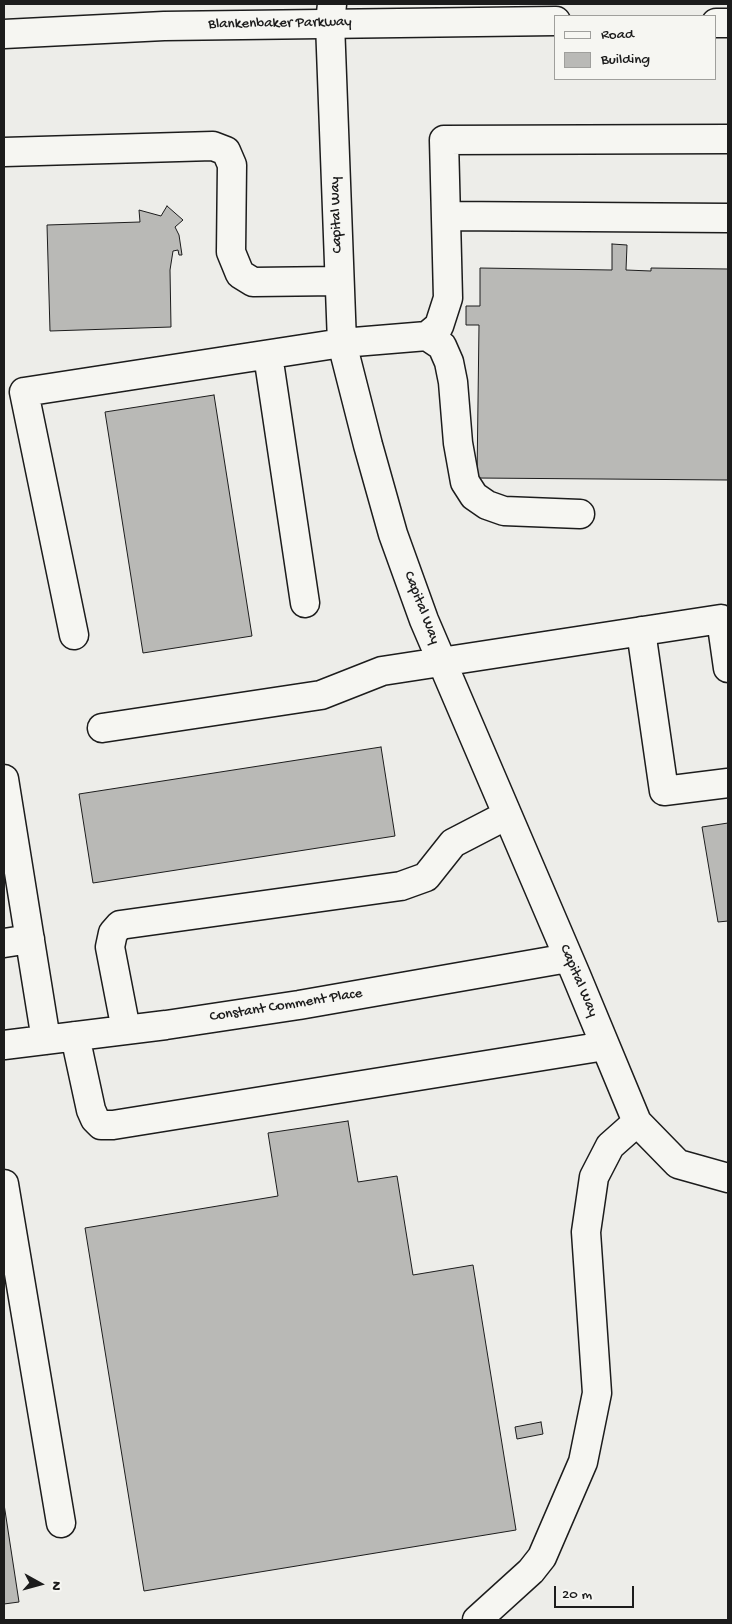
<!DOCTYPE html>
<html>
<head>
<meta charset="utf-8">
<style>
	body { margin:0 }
	#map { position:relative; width:732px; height:1624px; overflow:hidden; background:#edede9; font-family:"Gochi Hand",sans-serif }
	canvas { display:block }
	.frame { position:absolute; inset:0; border:5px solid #1c1c1c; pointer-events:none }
	.legend { position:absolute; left:554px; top:15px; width:162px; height:65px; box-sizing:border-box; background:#f6f6f2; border:1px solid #9f9f9c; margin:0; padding:6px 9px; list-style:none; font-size:15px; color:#1c1c1c }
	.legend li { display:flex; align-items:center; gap:10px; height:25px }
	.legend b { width:25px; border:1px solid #9f9f9c }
	.north { position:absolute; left:15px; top:1559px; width:50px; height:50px; -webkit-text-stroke:4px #f6f6f2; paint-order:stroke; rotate:97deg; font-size:14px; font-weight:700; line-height:20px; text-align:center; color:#1c1c1c }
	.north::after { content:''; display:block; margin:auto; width:18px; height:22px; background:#1c1c1c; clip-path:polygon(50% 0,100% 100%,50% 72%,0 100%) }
	.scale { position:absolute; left:554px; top:1586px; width:80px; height:22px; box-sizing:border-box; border:2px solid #1c1c1c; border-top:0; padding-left:6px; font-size:15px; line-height:18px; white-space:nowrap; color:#1c1c1c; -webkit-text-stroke:4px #f6f6f2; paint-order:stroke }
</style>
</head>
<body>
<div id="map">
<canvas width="732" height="1624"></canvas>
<div class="frame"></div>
<ul class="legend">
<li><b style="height:6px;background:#f6f6f2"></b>Road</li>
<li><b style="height:14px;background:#b9b9b6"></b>Building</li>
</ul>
<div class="north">N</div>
<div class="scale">20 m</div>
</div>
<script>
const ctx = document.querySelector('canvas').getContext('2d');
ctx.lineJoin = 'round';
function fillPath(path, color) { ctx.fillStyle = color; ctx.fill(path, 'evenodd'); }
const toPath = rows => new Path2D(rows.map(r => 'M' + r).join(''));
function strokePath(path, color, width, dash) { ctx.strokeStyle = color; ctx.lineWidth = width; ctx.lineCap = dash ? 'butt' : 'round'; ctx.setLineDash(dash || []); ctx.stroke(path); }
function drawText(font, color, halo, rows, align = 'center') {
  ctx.font = font + ' "Gochi Hand",sans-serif'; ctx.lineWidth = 4; ctx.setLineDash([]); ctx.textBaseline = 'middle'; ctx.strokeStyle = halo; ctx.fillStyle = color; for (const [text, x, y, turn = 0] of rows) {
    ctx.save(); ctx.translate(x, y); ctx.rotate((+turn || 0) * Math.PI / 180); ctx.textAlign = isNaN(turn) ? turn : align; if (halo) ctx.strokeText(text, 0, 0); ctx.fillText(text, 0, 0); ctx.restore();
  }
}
const building = toPath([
	[167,206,183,220,175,227,179,235,182,255,179,255,178,250,173,251,170,270,171,327,50,331,47,225,140,222,139,210,161,216,167,206],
	[612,244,627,245,626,270,651,271,651,268,728,269,728,480,477,478,479,325,466,325,466,306,480,306,480,268,612,270,612,244],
	[214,395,252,636,143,653,105,412,214,395],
	[381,747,395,836,93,883,79,794,381,747],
	[728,823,728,921,718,922,702,827,728,823],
	[348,1121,358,1182,397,1176,413,1275,473,1265,516,1530,144,1591,85,1228,278,1196,268,1133,348,1121],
	[541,1422,543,1434,517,1439,515,1427,541,1422],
	[4,1504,19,1602,4,1604,4,1504]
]);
const minor = toPath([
	[332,4,330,23,342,343,368,445,393,534,424,620,576,975,637,1122,678,1164,728,1178],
	[4,152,213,146,226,151,232,165,231,252,240,274,253,282,339,281],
	[446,216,728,218],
	[427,336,442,346,449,362,453,382,458,443,465,482,474,496,487,505,504,511,580,514],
	[268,355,305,603],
	[641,631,664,791,728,783],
	[74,635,24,392,342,343,427,336,439,326,448,298,444,140,728,139],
	[102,728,321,695,382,671,721,619,728,668],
	[4,779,46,1040],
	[4,943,30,939],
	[126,1030,110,947,113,933,120,925,401,886,426,877,453,843,507,815],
	[75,1036,91,1110,95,1119,101,1125,113,1125,605,1046],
	[4,1045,166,1025,299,1005,568,958],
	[4,1184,61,1523],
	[477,1620,531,1571,542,1557,583,1462,597,1393,586,1232,594,1177,610,1146,637,1122]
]);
const major = toPath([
	[716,23,728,23],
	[4,34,164,26,556,21]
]);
const streetNames = [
	["Blankenbaker Parkway",280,24,-1],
	["Capital Way",337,215,-92],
	["Capital Way",421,608,69],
	["Capital Way",578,981,67],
	["Constant Comment Place",286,1006,-9]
];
fillPath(building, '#b9b9b6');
strokePath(building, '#1c1c1c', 1);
strokePath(minor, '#1c1c1c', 31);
strokePath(major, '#1c1c1c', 31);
strokePath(minor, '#f6f6f2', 28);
strokePath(major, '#f6f6f2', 28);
drawText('15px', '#1c1c1c', '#f6f6f2', streetNames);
</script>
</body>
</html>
